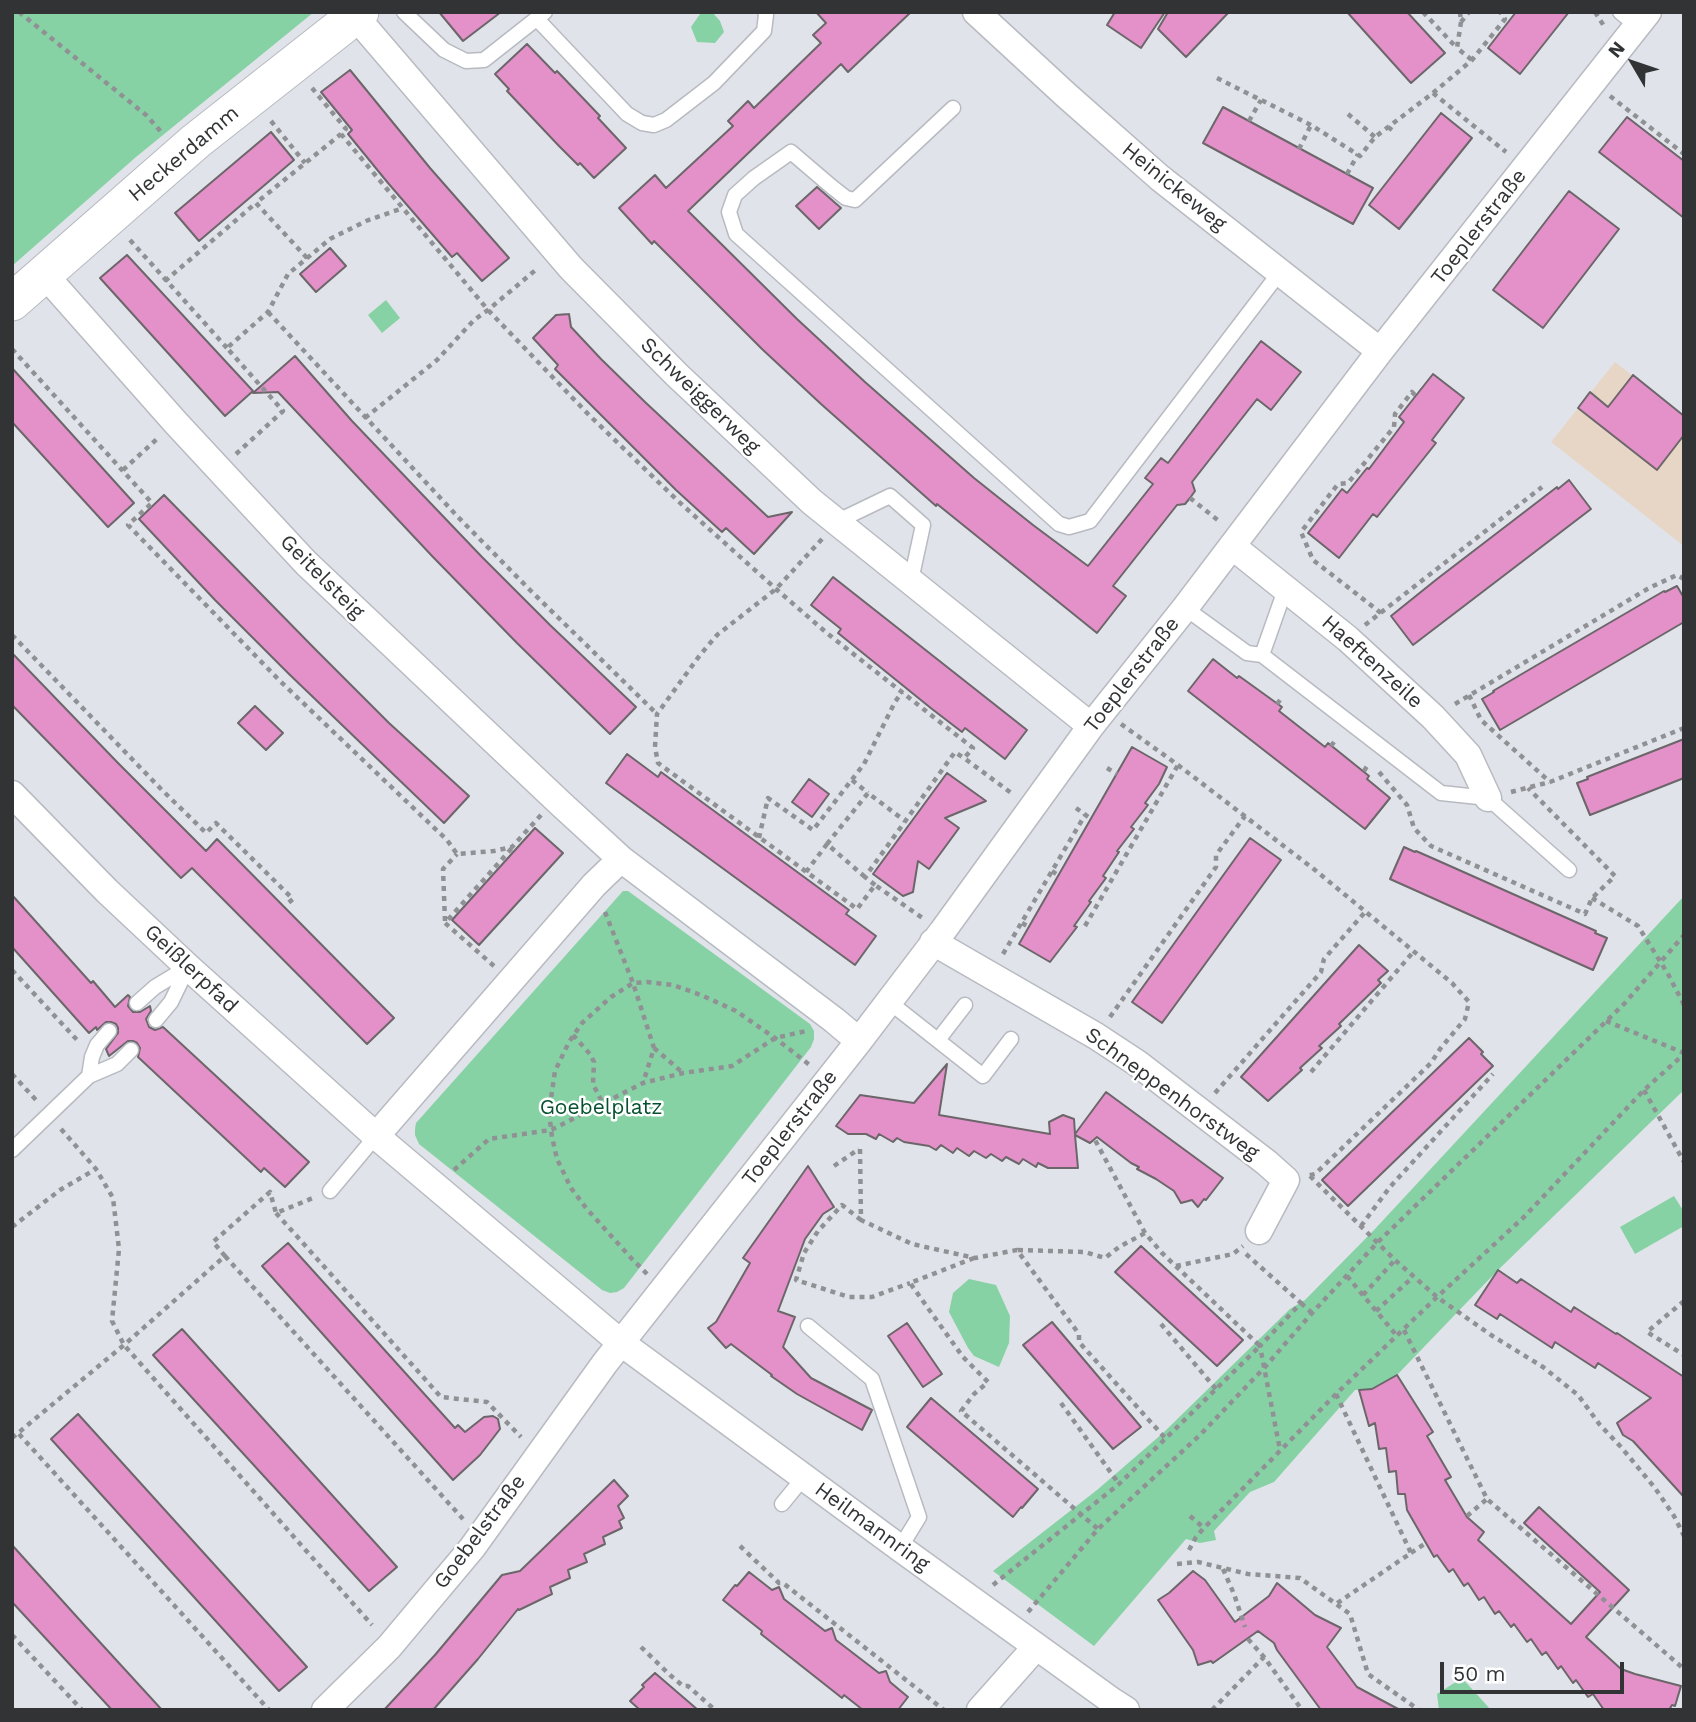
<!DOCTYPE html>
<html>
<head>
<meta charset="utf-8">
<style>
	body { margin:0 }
	#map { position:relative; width:1696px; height:1722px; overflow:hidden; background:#e0e3e9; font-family:"Work Sans",sans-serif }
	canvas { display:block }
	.frame { position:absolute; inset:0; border:14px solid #313335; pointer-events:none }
	.north { position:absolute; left:1598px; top:28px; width:70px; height:70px; -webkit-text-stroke:5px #fff; paint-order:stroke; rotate:309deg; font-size:19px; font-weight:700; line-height:28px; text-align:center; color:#313335 }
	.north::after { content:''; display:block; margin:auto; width:24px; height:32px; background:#313335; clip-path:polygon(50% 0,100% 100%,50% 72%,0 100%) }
	.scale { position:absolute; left:1440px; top:1662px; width:184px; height:32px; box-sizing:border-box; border:4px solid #313335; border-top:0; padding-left:9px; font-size:21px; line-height:24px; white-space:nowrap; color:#313335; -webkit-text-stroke:5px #fff; paint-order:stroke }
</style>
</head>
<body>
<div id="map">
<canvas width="1696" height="1722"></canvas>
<div class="frame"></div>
<div class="north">N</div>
<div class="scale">50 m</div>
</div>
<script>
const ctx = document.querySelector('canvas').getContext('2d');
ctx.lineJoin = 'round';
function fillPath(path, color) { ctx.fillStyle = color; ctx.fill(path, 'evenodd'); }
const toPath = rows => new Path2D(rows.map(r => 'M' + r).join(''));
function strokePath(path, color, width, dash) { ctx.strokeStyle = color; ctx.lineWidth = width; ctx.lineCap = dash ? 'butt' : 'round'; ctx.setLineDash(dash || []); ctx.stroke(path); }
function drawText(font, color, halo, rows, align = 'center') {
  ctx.font = font + ' "Work Sans",sans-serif'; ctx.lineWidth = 5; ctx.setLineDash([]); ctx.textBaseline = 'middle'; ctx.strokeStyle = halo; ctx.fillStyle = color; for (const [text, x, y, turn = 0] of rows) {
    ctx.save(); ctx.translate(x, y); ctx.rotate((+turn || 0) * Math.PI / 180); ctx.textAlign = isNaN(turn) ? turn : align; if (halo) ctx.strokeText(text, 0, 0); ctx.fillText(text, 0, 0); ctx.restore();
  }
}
const education = toPath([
	[1615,362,1684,416,1684,546,1551,442]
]);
const green = toPath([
	[12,12,314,12,136,157,12,266],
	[713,13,720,21,724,32,715,43,697,42,691,27,700,14],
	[386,300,400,318,382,333,368,315],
	[623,891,628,891,810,1024,814,1031,814,1039,811,1047,624,1288,617,1292,610,1293,602,1290,419,1144,415,1135,415,1129,416,1123],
	[1684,896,1684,1090,1498,1270,1397,1375,1372,1389,1355,1390,1274,1482,1250,1492,1214,1531,1216,1540,1200,1543,1186,1539,1094,1646,993,1571,1097,1490,1163,1433,1290,1309,1305,1300,1374,1230],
	[1674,1196,1684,1212,1684,1226,1635,1254,1620,1227],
	[969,1279,996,1285,1010,1316,1009,1343,999,1367,974,1356,968,1348,949,1312,953,1293],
	[1462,1678,1491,1710,1439,1710,1437,1694]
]);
const building = toPath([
	[439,12,501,12,463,41,439,12],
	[816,12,911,12,848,72,841,64,688,211,797,319,865,382,974,478,1033,525,1088,566,1153,484,1145,478,1161,458,1168,463,1261,341,1301,372,1271,410,1257,399,1192,482,1195,491,1190,498,1185,504,1177,505,1113,586,1126,596,1097,633,937,504,936,506,821,404,762,349,654,241,652,244,619,208,655,175,666,188,733,126,728,121,748,101,754,108,821,43,813,35,826,23,816,12],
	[1115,12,1165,12,1141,48,1107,25,1115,12],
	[1168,12,1229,12,1186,57,1158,29,1168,12],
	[1347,12,1407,12,1445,53,1411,83,1347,12],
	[1516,12,1569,12,1520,74,1488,48,1516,12],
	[527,44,555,73,557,71,600,116,598,118,626,148,594,178,580,163,578,165,559,146,507,91,509,89,495,74,527,44],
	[350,70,430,168,509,258,482,281,457,253,452,257,388,183,348,134,352,130,321,92,350,70],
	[1223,107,1373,188,1353,224,1203,143,1223,107],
	[1441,113,1472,138,1399,229,1369,205,1441,113],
	[1627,117,1684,161,1684,218,1599,152,1627,117],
	[271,132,294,160,199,241,175,213,271,132],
	[817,187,841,208,819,229,796,206,817,187],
	[1569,191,1619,229,1543,328,1493,290,1569,191],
	[330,248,346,266,316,292,300,274,330,248],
	[127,255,253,391,225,416,100,278,127,255],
	[569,314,571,327,601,359,645,402,768,517,792,512,754,554,726,528,722,532,676,490,555,369,558,365,533,338,556,315,569,314],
	[295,356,352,421,482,557,550,625,636,707,610,734,517,643,433,557,278,392,253,393,295,356],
	[12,368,134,503,108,527,12,422,12,368],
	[1433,374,1464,398,1432,440,1436,443,1377,517,1373,514,1339,558,1308,533,1342,489,1347,493,1367,468,1369,469,1404,422,1399,417,1433,374],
	[1633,375,1684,416,1684,435,1657,470,1578,408,1590,392,1608,407,1633,375],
	[1569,480,1591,509,1413,645,1391,616,1437,579,1557,487,1558,489,1569,480],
	[164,495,316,650,389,723,469,796,444,823,289,674,215,600,139,519,164,495],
	[833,577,1027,730,1005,759,965,728,962,732,932,709,838,633,841,629,811,605,833,577],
	[1677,586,1684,598,1684,622,1500,730,1482,699,1494,692,1493,691,1532,668,1664,591,1665,592,1677,586],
	[12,653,118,763,206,851,217,839,394,1018,367,1044,192,868,181,878,12,705,12,653],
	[1213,659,1237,678,1239,676,1282,707,1279,711,1325,747,1328,743,1369,776,1367,779,1390,798,1365,829,1188,691,1213,659],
	[255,706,283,733,266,750,238,723,255,706],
	[1684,739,1684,778,1590,815,1577,783,1588,779,1587,777,1684,739],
	[1132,747,1167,767,1159,784,1145,803,1148,805,1131,827,1134,829,1117,851,1119,852,1103,876,1106,878,1089,901,1091,902,1074,926,1077,927,1050,962,1019,944,1132,747],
	[627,754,658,777,661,772,849,910,846,914,876,936,855,965,606,783,627,754],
	[947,773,986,801,945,818,959,828,929,869,918,861,913,892,903,896,873,874,947,773],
	[809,779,829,794,812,817,792,802,809,779],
	[535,828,563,853,479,945,452,920,535,828],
	[1250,838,1281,860,1162,1023,1132,1002,1250,838],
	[1404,847,1415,852,1416,851,1441,862,1596,931,1595,933,1607,938,1593,970,1390,879,1404,847],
	[12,895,91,983,93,981,115,1007,128,995,130,997,128,1006,133,1012,140,1012,150,1006,151,1011,146,1019,149,1027,155,1030,163,1027,309,1162,285,1187,264,1168,261,1172,138,1057,140,1048,137,1043,133,1041,128,1041,109,1056,106,1049,118,1033,118,1028,116,1024,111,1022,106,1022,97,1030,96,1027,89,1033,12,947,12,895],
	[1359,945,1388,971,1378,980,1381,983,1339,1024,1341,1026,1319,1046,1322,1048,1300,1068,1302,1070,1268,1101,1241,1077,1359,945],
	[1469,1038,1483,1052,1481,1054,1493,1066,1348,1206,1322,1180,1469,1038],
	[947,1064,939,1115,1050,1134,1049,1122,1063,1115,1074,1119,1075,1134,1106,1092,1223,1178,1206,1200,1204,1199,1198,1207,1192,1200,1181,1203,1174,1191,1156,1179,1137,1169,1139,1167,1131,1163,1097,1137,1090,1143,1075,1135,1078,1168,1048,1168,1038,1163,1036,1167,1023,1159,1019,1164,1006,1157,1002,1161,991,1154,986,1158,974,1151,969,1156,957,1148,953,1153,941,1145,936,1150,929,1146,904,1142,897,1138,893,1142,879,1134,876,1139,866,1134,848,1134,836,1126,860,1095,914,1103,947,1064],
	[808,1166,834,1207,823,1214,805,1239,778,1311,795,1317,783,1347,811,1378,872,1410,862,1430,797,1394,771,1376,772,1375,731,1344,726,1348,708,1328,716,1322,750,1263,743,1258,808,1166],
	[288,1243,455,1428,458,1425,465,1432,484,1417,493,1416,498,1419,500,1429,480,1455,453,1480,262,1266,288,1243],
	[1141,1246,1243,1340,1217,1366,1115,1272,1141,1246],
	[1498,1270,1517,1283,1521,1279,1571,1312,1574,1307,1616,1334,1617,1333,1684,1377,1684,1497,1633,1441,1623,1435,1617,1423,1651,1398,1598,1363,1595,1368,1555,1342,1552,1348,1500,1314,1497,1319,1475,1305,1498,1270],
	[1052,1322,1141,1427,1113,1449,1023,1345,1052,1322],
	[907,1323,942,1374,923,1387,888,1336,907,1323],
	[182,1329,397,1567,369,1591,153,1355,182,1329],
	[1397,1375,1433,1432,1427,1436,1451,1477,1445,1480,1467,1517,1484,1532,1478,1540,1571,1624,1600,1592,1524,1523,1539,1507,1629,1590,1586,1637,1621,1669,1635,1674,1681,1686,1675,1706,1672,1705,1669,1710,1604,1710,1593,1694,1588,1697,1576,1680,1573,1683,1561,1666,1558,1669,1546,1652,1542,1655,1531,1639,1527,1642,1514,1624,1511,1627,1499,1611,1495,1614,1484,1597,1479,1600,1468,1583,1464,1586,1453,1569,1449,1572,1437,1555,1434,1557,1407,1510,1405,1494,1398,1494,1396,1471,1389,1472,1386,1448,1379,1449,1375,1423,1369,1426,1359,1390,1372,1389,1397,1375],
	[931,1398,1038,1489,1022,1508,1021,1507,1013,1517,907,1427,931,1398],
	[78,1414,307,1667,279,1691,51,1439,78,1414],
	[614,1480,628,1496,618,1506,624,1518,619,1521,622,1528,603,1537,605,1544,584,1554,587,1562,568,1570,570,1578,550,1587,552,1594,519,1610,518,1609,478,1659,433,1710,384,1710,435,1655,502,1575,520,1571,614,1480],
	[12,1545,86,1627,162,1710,112,1710,12,1602,12,1545],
	[1193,1571,1205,1580,1235,1622,1269,1596,1277,1583,1315,1615,1341,1628,1327,1647,1357,1687,1400,1710,1321,1710,1277,1650,1274,1643,1258,1631,1213,1663,1211,1661,1198,1665,1193,1650,1158,1600,1169,1593,1193,1571],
	[749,1572,772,1590,779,1587,784,1599,825,1631,832,1628,836,1640,879,1673,886,1671,890,1682,908,1697,898,1710,863,1710,844,1695,842,1698,761,1634,762,1631,723,1600,735,1585,737,1586,749,1572],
	[655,1673,698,1710,640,1710,630,1701,644,1687,642,1685,655,1673]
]);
const path = toPath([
	[19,12,146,115,163,134],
	[1423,12,1457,48],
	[1460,12,1461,22,1457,48,1472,60],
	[1595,12,1604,26],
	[1461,22,1469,12],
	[1217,78,1311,125,1360,156,1375,137,1433,93,1472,60,1505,19,1500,12],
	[312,88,346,129,341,134,488,310,590,416,678,501,776,589,828,634,973,748,964,758,1014,795],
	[1433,93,1506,152],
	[1610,96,1684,154],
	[1348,114,1375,137],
	[271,121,305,163],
	[1249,121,1261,100],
	[1388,127,1396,133],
	[1299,149,1311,125],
	[1347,174,1358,154],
	[130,240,227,348],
	[307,258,256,203,341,134],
	[165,281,256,203],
	[268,312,458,517,530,590,657,714],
	[12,349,152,503,128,525,280,681,447,840,457,854,494,851,512,847,541,815],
	[365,418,437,360,474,320,488,310,538,268],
	[236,454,283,411,227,348,268,312,288,274,330,239,366,221,403,208],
	[123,470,158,438],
	[1190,498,1219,521],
	[822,539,776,589,717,635,700,655,657,714,655,747,658,763,857,909,875,885,924,919],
	[1381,613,1313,560,1301,532,1338,484,1348,483,1394,427,1395,414,1412,392,1416,396],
	[1365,625,1542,487],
	[12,635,161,789,206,833,216,823,293,899,287,904],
	[1469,695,1481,720,1550,782],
	[1277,704,1283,696],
	[1455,704,1649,588,1677,575,1684,579],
	[1121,724,1178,765,1315,870,1452,983,1469,1002,1465,1019,1440,1049,1431,1063,1315,1174,1307,1176],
	[1331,746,1337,738],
	[1107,768,1117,774],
	[1364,771,1369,763],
	[1379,772,1407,805,1414,828,1431,846,1585,914,1592,898,1615,876,1528,788],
	[852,780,868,793],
	[1511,792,1550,782,1684,728],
	[1076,808,1091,819],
	[759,838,768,798,813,830,864,764,895,702,902,692],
	[827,844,868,793,905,821],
	[1052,871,1058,875],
	[806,872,827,844,865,877],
	[875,885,865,877,955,752,964,758],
	[1592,898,1638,926,1668,974,1684,1005],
	[605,912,633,983,654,1048,643,1083],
	[445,921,443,869,457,854],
	[1022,923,1029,927],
	[1085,926,1178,765],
	[1003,954,1085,815],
	[494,966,445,923,512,848],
	[12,970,78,1041],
	[1110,1017,1216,867,1216,855,1245,816],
	[1606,1021,1684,1053],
	[573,1035,590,1054,594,1062,593,1084,603,1104],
	[654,1048,683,1073],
	[1311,1072,1414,951],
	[12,1074,37,1101],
	[1644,1090,1684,1162],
	[1215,1093,1321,972,1324,959,1366,911],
	[61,1129,96,1169,113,1198,119,1249,112,1321,124,1345,372,1625],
	[860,1149,861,1220,912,1244,975,1258,1017,1250,1079,1334,1079,1342,1165,1438],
	[834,1166,859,1149],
	[454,1170,489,1139,551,1130,643,1083,683,1073,732,1066,775,1038,806,1031],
	[1310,1176,1395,1260,1437,1297,1491,1335,1543,1367,1578,1395,1600,1425,1621,1447,1655,1488,1674,1516,1684,1536],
	[276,1213,441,1397,487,1402,521,1437],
	[861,1220,842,1205,818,1231,804,1253,796,1280,849,1297,872,1297,910,1283],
	[1361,1226,1390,1187,1493,1074],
	[12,1227,60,1190,96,1169],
	[1018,1250,1085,1252,1105,1258,1119,1247,1145,1233],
	[1246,1254,1301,1303,1260,1346,1280,1450],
	[225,1256,463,1519],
	[974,1258,910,1283,963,1357,988,1382,974,1394,961,1411,1098,1529],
	[1176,1266,1233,1254,1243,1246],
	[647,1274,632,1259,586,1208,571,1188,557,1159,552,1137,549,1112,555,1071,569,1042,582,1023,611,997,633,983,647,982,673,985,701,995,736,1011,775,1038,811,1066],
	[1347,1276,1397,1336],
	[1363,1295,1395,1260],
	[1684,1301,1647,1332,1684,1355],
	[1301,1303,1312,1313],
	[1376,1311,1413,1277],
	[1161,1324,1216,1389],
	[1404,1330,1487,1499,1684,1669],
	[1336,1394,1411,1553,1336,1604],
	[1061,1403,1119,1484],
	[19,1434,269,1710],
	[12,1438,124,1345,225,1256,213,1242,270,1192,276,1213,313,1198],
	[1190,1516,1204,1528],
	[1467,1516,1487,1499],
	[740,1546,779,1583,783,1583,944,1710],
	[1189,1550,1196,1537,1204,1528,1336,1394,1437,1297,1524,1217,1644,1090,1684,1054],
	[1411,1553,1426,1543],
	[1177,1564,1198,1562,1248,1574,1300,1578,1350,1614,1368,1674,1419,1710],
	[1223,1569,1234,1594,1245,1627],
	[993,1585,1119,1484,1260,1346,1162,1253,1145,1233,1094,1138],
	[1028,1612,1098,1529,1200,1435,1264,1368,1312,1313,1377,1243,1624,1004,1684,935],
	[12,1635,82,1710],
	[1248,1639,1264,1657,1302,1710],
	[641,1647,670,1675,683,1686,688,1686,715,1710],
	[1212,1710,1264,1657]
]);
const lane = toPath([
	[404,12,444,50,466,61,484,60,545,12],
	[1620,12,1637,26],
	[537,19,627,114,642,123,654,125,666,120,714,83,764,31,766,15,765,12],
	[953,108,855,200,846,198,832,187,791,152,754,178,735,195,729,212,736,234,1059,524,1069,527,1090,521,1280,272],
	[836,522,890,496,923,525,913,571,909,581],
	[1185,608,1247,653,1262,655,1441,793,1488,798,1569,870],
	[1262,655,1286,587],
	[888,1001,983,1076,1011,1039],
	[137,1003,155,987,188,967],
	[156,1020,171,1002,187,969],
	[109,1031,97,1045,92,1057,89,1076,117,1064,131,1050],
	[938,1040,965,1005],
	[12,1150,89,1076],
	[330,1191,376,1136],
	[808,1326,872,1379,919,1517,900,1548],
	[782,1504,804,1477]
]);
const street = toPath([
	[976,12,1066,95,1160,178,1380,351],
	[355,16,571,268,677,375,812,502,1091,726],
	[44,274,176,423,306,563,560,803,621,859,834,1020,859,1041],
	[1232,546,1348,639,1433,717,1468,755,1488,798],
	[12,794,107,891,188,967,376,1136,620,1342,900,1548,1112,1701,1126,1710],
	[933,942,1096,1036,1137,1063,1267,1163,1286,1180,1259,1231],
	[376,1136,594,885,621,859],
	[325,1710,389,1647,472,1548,605,1363,859,1041,942,932,1091,726,1185,608,1380,351,1648,12],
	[980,1710,1036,1647]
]);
const secondary = toPath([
	[12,302,196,141,360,12]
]);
const streetNames = [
	["Heckerdamm",184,154,-40],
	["Heinickeweg",1174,187,39],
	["Toeplerstraße",1479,227,-52],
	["Schweiggerweg",700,396,44],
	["Geitelsteig",322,577,45],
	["Haeftenzeile",1372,662,42],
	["Toeplerstraße",1132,675,-52],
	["Geißlerpfad",191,969,43],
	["Schneppenhorstweg",1172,1094,36],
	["Toeplerstraße",790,1128,-52],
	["Heilmannring",872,1527,36],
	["Goebelstraße",480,1532,-53]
];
const parkNames = [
	["Goebelplatz",601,1108]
];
fillPath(education, '#e7d6c5');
fillPath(green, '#87d2a4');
fillPath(building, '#e391c8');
strokePath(building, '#6c666a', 2);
strokePath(lane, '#b7bbc1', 17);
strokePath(street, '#b7bbc1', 29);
strokePath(secondary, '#b7bbc1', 39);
strokePath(path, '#8f9195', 4.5, [5, 5]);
strokePath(lane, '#fff', 14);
strokePath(street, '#fff', 26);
strokePath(secondary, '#fff', 37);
drawText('21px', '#313335', '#fff', streetNames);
drawText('21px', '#05512f', '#fff', parkNames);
</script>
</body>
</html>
